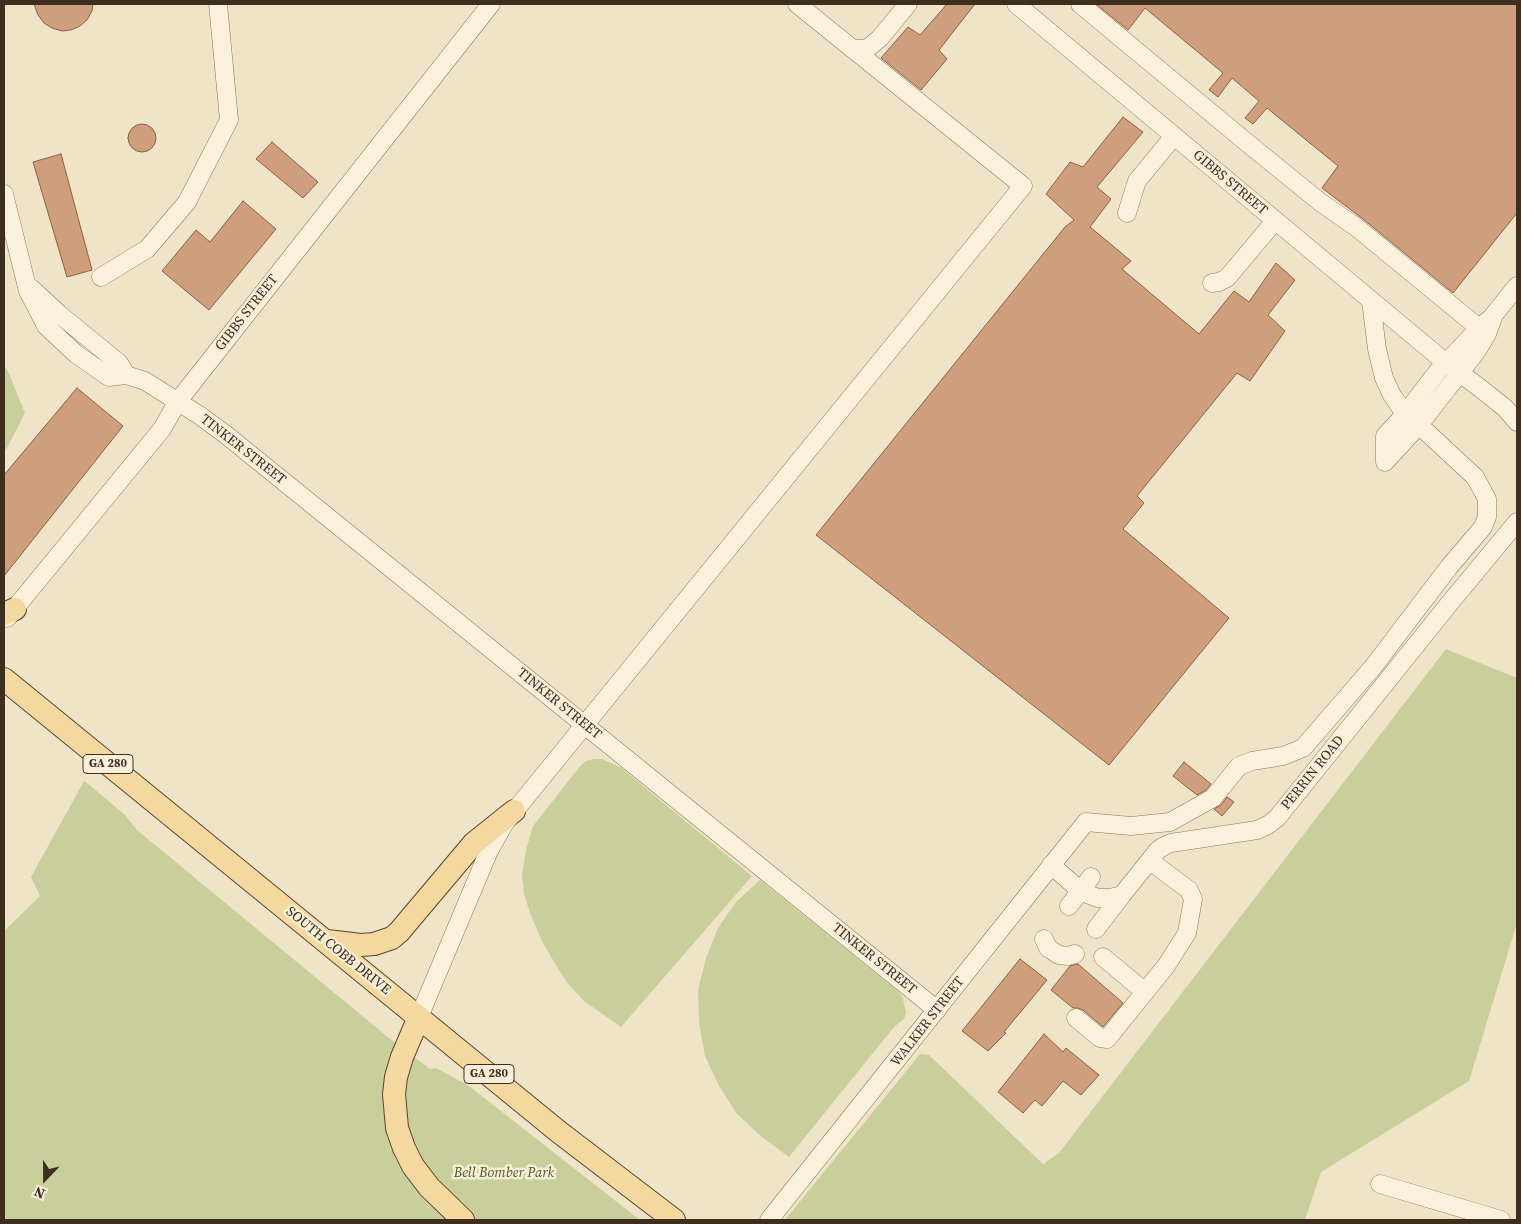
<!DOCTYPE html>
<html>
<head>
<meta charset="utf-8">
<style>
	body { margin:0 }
	#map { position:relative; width:1521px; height:1224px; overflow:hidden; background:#f0e4c8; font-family:"Source Serif 4",serif }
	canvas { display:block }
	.frame { position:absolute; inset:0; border:5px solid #3d2e20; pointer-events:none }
	.north { position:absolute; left:20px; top:1154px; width:50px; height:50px; -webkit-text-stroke:4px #f7eed8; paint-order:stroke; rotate:202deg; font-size:14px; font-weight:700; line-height:20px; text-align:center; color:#3d2e20 }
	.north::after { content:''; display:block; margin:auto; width:18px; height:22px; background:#3d2e20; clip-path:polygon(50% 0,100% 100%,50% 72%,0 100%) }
</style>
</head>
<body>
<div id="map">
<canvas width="1521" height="1224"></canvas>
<div class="frame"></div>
<div class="north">N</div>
</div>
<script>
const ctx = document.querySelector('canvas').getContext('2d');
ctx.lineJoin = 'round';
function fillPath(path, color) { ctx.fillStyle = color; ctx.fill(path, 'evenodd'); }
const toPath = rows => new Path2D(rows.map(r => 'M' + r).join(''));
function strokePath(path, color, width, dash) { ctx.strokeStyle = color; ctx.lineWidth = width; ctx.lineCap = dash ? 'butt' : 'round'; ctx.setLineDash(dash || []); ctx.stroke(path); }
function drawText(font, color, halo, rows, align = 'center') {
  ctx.font = font + ' "Source Serif 4",serif'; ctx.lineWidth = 5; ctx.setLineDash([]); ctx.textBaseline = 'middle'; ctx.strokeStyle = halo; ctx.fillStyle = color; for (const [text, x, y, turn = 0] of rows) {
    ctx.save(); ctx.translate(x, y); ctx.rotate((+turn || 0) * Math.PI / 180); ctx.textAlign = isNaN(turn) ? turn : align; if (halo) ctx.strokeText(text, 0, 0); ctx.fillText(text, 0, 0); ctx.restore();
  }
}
const green = toPath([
	[4,367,7,369,25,413,7,448,4,451],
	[1446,649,1517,678,1517,923,1469,1081,1321,1172,1305,1220,785,1220,920,1054,929,1055,1043,1164,1059,1153],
	[594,759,602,759,620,767,752,876,621,1027,584,1001,569,985,557,967,542,941,530,913,524,894,522,875,526,850,533,826,581,765,586,761],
	[84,781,92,787,125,815,137,830,389,1038,430,1069,436,1068,469,1086,640,1220,4,1220,4,931,40,896,31,877],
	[760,880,899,992,903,999,906,1013,904,1019,894,1027,789,1157,762,1137,737,1114,719,1086,705,1056,699,1023,698,990,706,958,718,928,736,902]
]);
const building = toPath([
	[34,4,93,4,92,11,87,20,80,26,71,30,62,31,52,28,44,23,38,15,34,4],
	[947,4,975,4,939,50,947,59,921,90,881,58,908,27,920,35,947,4],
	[1096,4,1517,4,1517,213,1453,293,1363,219,1322,188,1338,166,1267,108,1253,124,1245,118,1259,101,1232,78,1218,97,1209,90,1223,73,1145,8,1128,30,1096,4],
	[1123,117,1143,132,1097,187,1111,199,1090,227,1131,261,1122,269,1199,334,1234,291,1249,302,1276,263,1295,280,1268,315,1285,331,1250,381,1237,373,1137,496,1144,503,1123,529,1229,618,1109,765,816,535,1065,227,1074,220,1046,194,1070,162,1083,167,1123,117],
	'128 138a14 14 0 1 1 28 0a14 14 0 1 1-28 0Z',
	[272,142,318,182,303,198,256,159,272,142],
	[61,154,92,270,67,277,33,162,61,154],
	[243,201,276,229,209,310,162,271,196,230,210,242,243,201],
	[77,388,123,426,4,576,4,475,77,388],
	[1184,762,1211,784,1206,790,1197,795,1173,776,1184,762],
	[1227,797,1234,802,1222,816,1214,809,1221,805,1227,797],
	[1020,959,1047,980,1004,1032,1006,1033,988,1051,962,1031,1020,959],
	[1078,964,1123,1003,1103,1027,1083,1010,1078,1008,1073,1008,1051,990,1070,966,1078,964],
	[1044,1034,1063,1052,1066,1048,1099,1075,1081,1095,1063,1081,1042,1106,1035,1100,1023,1113,998,1092,1044,1034]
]);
const minor = toPath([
	[1016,4,1445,362,1480,388,1505,408,1517,422],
	[1080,4,1245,141,1320,202,1356,227,1479,328],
	[852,49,867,49,880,38,908,4],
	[4,194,28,291,46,326,76,354,109,377,126,375,145,381,199,415,225,434,937,1010],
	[1127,213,1137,181,1174,136],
	[101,277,147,249,187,202,229,120,218,4],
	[1212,283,1219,282,1227,278,1275,221],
	[31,288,59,314,119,363,126,375],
	[1385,462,1385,436,1405,414,1445,362,1451,358,1479,328,1492,317,1517,286],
	[1385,462,1419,425,1476,352,1487,334,1492,320],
	[7,618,162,429,178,401,491,4],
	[1051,865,1082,892,1098,898,1110,898,1122,895,1158,850,1164,846,1171,843,1257,830,1268,825,1277,818,1449,604,1517,522],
	[1069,906,1091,877],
	[1096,929,1122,895],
	[1044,939,1048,948,1059,955,1068,956,1075,954],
	[1103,957,1145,992],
	[419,1017,488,853,504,824,1023,186,797,4],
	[1076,1018,1100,1038,1107,1039,1166,966,1187,933,1193,899,1189,890,1150,861],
	[1380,1184,1501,1220],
	[769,1220,1086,822,1131,826,1170,822,1213,798,1239,766,1252,761,1283,756,1303,748,1373,667,1449,567,1483,527,1487,517,1487,499,1475,477,1419,425,1405,414,1392,395,1384,378,1377,349,1371,301]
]);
const major = toPath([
	[4,614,15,609],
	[4,679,559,1132,674,1220],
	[327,941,361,945,374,944,392,938,399,932,474,843,514,811],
	[419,1017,402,1057,396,1077,394,1094,397,1128,404,1148,413,1166,429,1187,463,1220]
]);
const shields = [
	[108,764,50],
	[489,1074,50]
];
const shieldNames = [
	["GA 280",108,764],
	["GA 280",489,1074]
];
const streetNames = [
	["GIBBS STREET",1230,183,40],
	["GIBBS STREET",247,313,-52],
	["TINKER STREET",243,450,38],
	["TINKER STREET",559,704,39],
	["PERRIN ROAD",1313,773,-51],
	["SOUTH COBB DRIVE",338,951,39],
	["TINKER STREET",874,959,39],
	["WALKER STREET",928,1022,-52]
];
const parkNames = [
	["Bell Bomber Park",504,1173]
];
fillPath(green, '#c9cf9b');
fillPath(building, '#cf9f7d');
strokePath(building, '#8d5f41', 1);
strokePath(minor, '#8d765c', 19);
strokePath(major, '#5b4430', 24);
strokePath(minor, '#faf1dc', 18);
strokePath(major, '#f3d9a0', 22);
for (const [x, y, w] of shields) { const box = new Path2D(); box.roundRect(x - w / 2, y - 9.5, w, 19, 4); ctx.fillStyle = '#f7eed8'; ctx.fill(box); strokePath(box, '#3d2e20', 1); }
drawText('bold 12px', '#3d2e20', null, shieldNames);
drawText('14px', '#3d2e20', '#f7eed8', streetNames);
drawText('italic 14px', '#4d5a26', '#f7eed8', parkNames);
</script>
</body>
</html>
